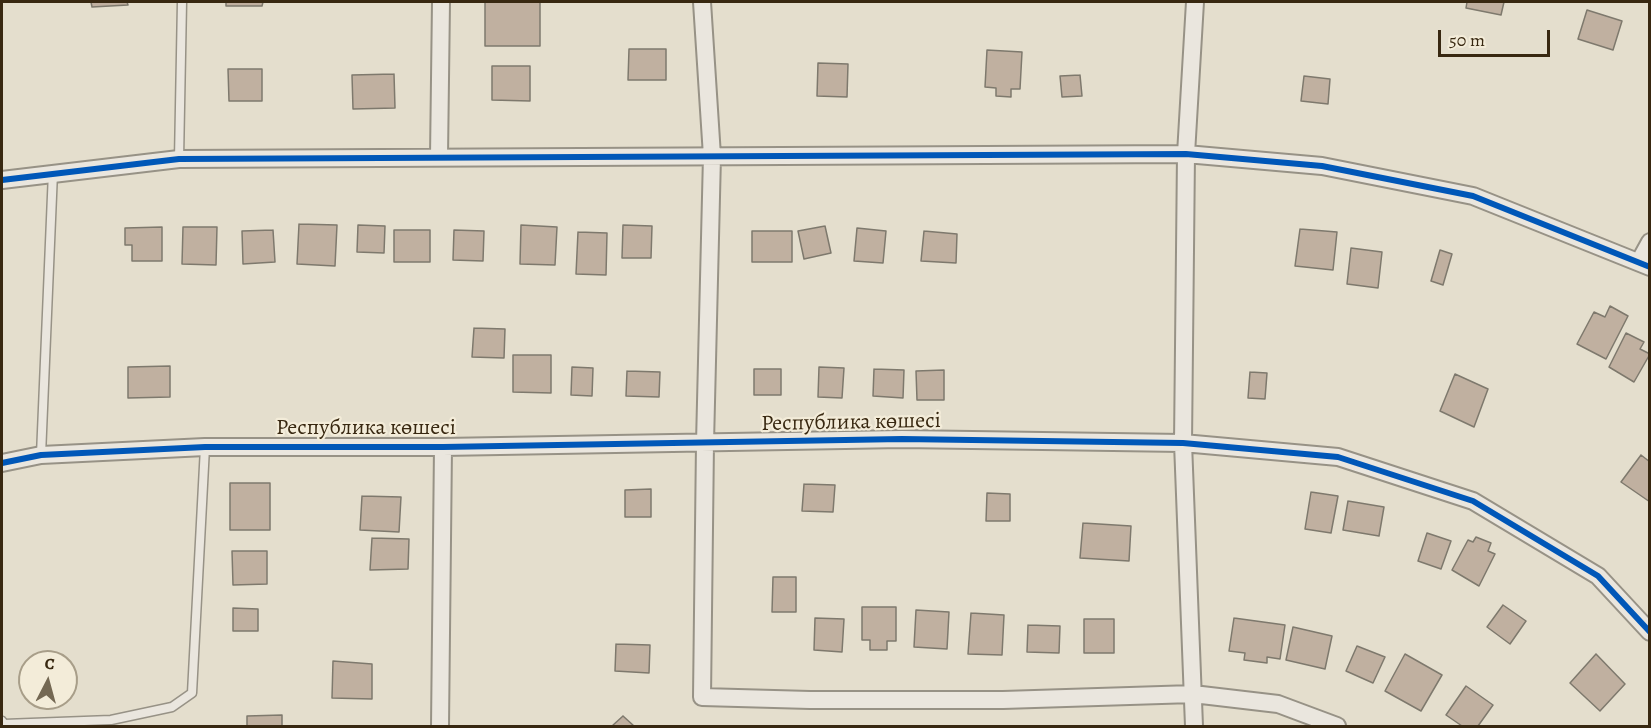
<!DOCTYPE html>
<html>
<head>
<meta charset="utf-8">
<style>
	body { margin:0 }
	#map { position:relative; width:1651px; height:728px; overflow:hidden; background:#e4decd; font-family:Alegreya,serif }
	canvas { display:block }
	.frame { position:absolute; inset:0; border:3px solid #382811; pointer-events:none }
	.north { position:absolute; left:18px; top:650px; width:60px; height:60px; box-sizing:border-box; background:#f3ecd9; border:2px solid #a89e89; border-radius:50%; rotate:6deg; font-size:16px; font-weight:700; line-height:24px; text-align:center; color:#382811 }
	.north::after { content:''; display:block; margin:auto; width:21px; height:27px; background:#746853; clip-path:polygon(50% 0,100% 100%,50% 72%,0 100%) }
	.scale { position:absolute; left:1438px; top:30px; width:112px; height:27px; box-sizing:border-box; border:3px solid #382811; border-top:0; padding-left:8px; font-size:18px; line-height:21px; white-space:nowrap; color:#382811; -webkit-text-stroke:4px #f3ecd9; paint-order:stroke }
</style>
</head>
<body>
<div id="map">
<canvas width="1651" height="728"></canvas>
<div class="frame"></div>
<div class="north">С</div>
<div class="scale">50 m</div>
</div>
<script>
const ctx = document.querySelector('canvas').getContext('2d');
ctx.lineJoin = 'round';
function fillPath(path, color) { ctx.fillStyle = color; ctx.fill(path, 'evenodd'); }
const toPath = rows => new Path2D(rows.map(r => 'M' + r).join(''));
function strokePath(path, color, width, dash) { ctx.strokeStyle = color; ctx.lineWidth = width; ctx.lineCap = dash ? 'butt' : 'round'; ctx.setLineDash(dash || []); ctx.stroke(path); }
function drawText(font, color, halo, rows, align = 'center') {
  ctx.font = font + ' Alegreya,serif'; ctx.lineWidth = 4.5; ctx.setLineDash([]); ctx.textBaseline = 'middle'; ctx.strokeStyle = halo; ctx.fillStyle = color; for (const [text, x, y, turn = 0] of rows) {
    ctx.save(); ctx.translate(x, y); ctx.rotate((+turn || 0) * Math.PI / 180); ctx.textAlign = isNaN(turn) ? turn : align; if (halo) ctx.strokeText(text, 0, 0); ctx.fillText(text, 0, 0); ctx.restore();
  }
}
const building = toPath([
	[91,2,127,2,128,5,92,7,91,2],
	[226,2,263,2,262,6,226,6,226,2],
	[485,2,540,2,540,46,485,46,485,2],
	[1467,2,1504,2,1501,15,1466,8,1467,2],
	[1587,10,1622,21,1613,50,1578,39,1587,10],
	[629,49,666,49,666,80,628,80,629,49],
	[987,50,1022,52,1020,89,1011,89,1011,97,996,96,996,88,985,87,987,50],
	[818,63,848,64,847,97,817,96,818,63],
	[492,66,530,66,530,101,492,100,492,66],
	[228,69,262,69,262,101,229,101,228,69],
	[394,74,395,108,353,109,352,75,394,74],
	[1080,75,1082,96,1062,97,1060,76,1080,75],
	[1304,76,1330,79,1328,104,1301,101,1304,76],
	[299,224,337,225,335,266,297,264,299,224],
	[358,225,385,226,384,253,357,252,358,225],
	[521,225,557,227,555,265,520,264,521,225],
	[623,225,652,226,651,258,622,258,623,225],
	[825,226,831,253,804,259,798,231,825,226],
	[162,227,162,261,132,261,132,245,125,245,125,228,162,227],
	[183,227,217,227,216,265,182,264,183,227],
	[857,228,886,231,883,263,854,261,857,228],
	[1300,229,1337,232,1333,270,1295,266,1300,229],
	[273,230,275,262,243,264,242,231,273,230],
	[394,230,430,230,430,262,394,262,394,230],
	[454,230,484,231,483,261,453,260,454,230],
	[752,231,792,231,792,262,752,262,752,231],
	[924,231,957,234,956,263,921,261,924,231],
	[578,232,607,233,606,275,576,274,578,232],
	[1351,248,1382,252,1378,288,1347,284,1351,248],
	[1440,250,1452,254,1443,285,1431,281,1440,250],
	[1610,306,1628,316,1606,359,1577,344,1594,312,1605,317,1610,306],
	[474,328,505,329,504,358,472,357,474,328],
	[1626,333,1644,342,1640,349,1650,354,1634,382,1609,367,1626,333],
	[513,355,551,355,551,393,513,392,513,355],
	[170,366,170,397,128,398,128,367,170,366],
	[572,367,593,368,592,396,571,395,572,367],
	[819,367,844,368,842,398,818,397,819,367],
	[754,369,781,369,781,395,754,395,754,369],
	[874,369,904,370,903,398,873,396,874,369],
	[944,370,944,400,917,400,916,371,944,370],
	[627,371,660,372,659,397,626,396,627,371],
	[1250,372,1267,373,1265,399,1248,398,1250,372],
	[1455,374,1488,389,1474,427,1440,411,1455,374],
	[1641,455,1650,462,1650,502,1621,482,1641,455],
	[230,483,270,483,270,530,230,530,230,483],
	[804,484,835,485,833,512,802,511,804,484],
	[651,489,651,517,625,517,625,490,651,489],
	[1311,492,1338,496,1331,533,1305,529,1311,492],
	[987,493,1010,494,1010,521,986,521,987,493],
	[362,496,401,497,399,532,360,530,362,496],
	[1348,501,1384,507,1379,536,1343,530,1348,501],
	[1083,523,1131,526,1129,561,1080,558,1083,523],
	[1427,533,1451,541,1441,569,1418,561,1427,533],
	[1476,537,1491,543,1488,551,1495,554,1479,586,1452,570,1468,540,1473,542,1476,537],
	[372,538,409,539,408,569,370,570,372,538],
	[232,551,267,551,267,584,233,585,232,551],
	[773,577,796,577,796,612,772,612,773,577],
	[1503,605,1526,621,1510,644,1487,627,1503,605],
	[862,607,896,607,896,641,887,641,887,650,870,650,870,640,862,640,862,607],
	[233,608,258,609,258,631,233,631,233,608],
	[916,610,949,612,947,649,914,647,916,610],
	[971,613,1004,615,1002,655,968,654,971,613],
	[815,618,844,619,842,652,814,650,815,618],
	[1234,618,1285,625,1280,659,1267,657,1267,663,1244,660,1245,653,1229,651,1234,618],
	[1084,619,1114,619,1114,653,1084,653,1084,619],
	[1028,625,1060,626,1059,653,1027,652,1028,625],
	[1293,627,1332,636,1325,669,1286,660,1293,627],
	[616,644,650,645,649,673,615,671,616,644],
	[1357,646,1385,657,1373,683,1346,671,1357,646],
	[1405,654,1442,675,1421,711,1385,691,1405,654],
	[1596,654,1625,684,1600,711,1570,683,1596,654],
	[333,661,372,664,372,699,332,698,333,661],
	[1466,686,1493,705,1478,726,1462,726,1446,715,1466,686],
	[282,715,282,726,247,726,247,716,282,715],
	[623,716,634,726,612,726,623,716]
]);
const service = toPath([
	[179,159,182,2],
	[41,455,53,172],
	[2,721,4,724,111,720,172,707,192,693,205,447]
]);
const minor = toPath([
	[702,2,712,156,705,443,702,697,810,700,1003,700,1193,694,1278,704,1337,726],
	[439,156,441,2],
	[2,180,179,159,1186,154,1322,166,1473,196,1650,267],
	[1639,262,1650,242],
	[2,463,41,455,205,447,443,447,902,439,1183,443,1338,457,1473,501,1598,576,1650,632],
	[440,726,443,447],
	[1194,726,1183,443,1186,154,1195,2]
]);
const cycleway = toPath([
	[2,180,179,159,1186,154,1322,166,1473,196,1650,267],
	[2,463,41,455,205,447,443,447,902,439,1183,443,1338,457,1473,501,1598,576,1650,632]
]);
const streetNames = [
	["Республика көшесі",851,423,-1],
	["Республика көшесі",366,429]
];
fillPath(building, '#c0b0a0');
strokePath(building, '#7e796d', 1.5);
strokePath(service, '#979286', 11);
strokePath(minor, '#979286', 20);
strokePath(service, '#eae6de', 8);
strokePath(minor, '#eae6de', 16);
strokePath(cycleway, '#0057b8', 6);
drawText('22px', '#382811', '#f3ecd9', streetNames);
</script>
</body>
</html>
